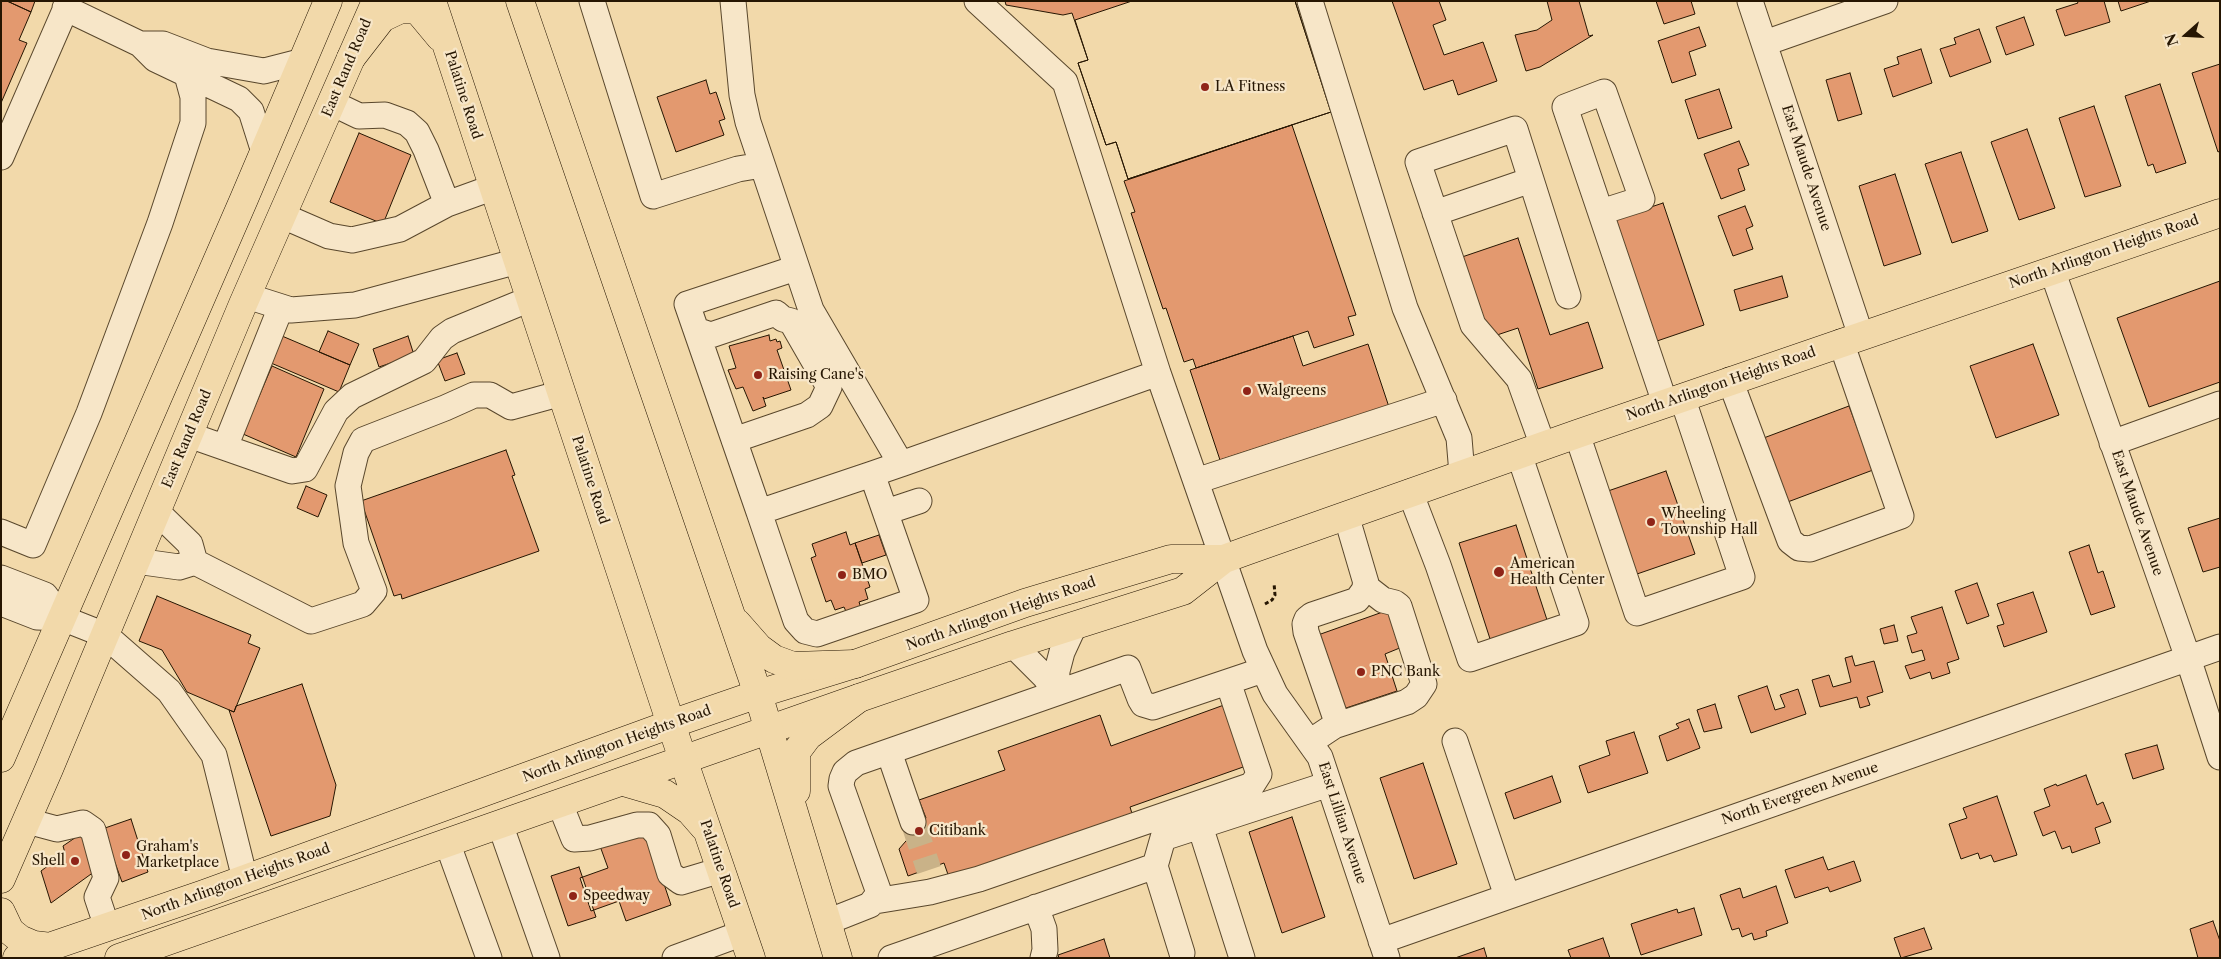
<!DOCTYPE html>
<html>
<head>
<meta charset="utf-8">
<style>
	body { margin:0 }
	#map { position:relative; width:2221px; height:959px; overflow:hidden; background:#f2d9aa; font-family:"Libre Caslon Text",serif }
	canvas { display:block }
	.frame { position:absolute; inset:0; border:2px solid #261602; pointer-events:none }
	.north { position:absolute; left:2161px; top:10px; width:50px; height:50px; -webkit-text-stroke:4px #f7e6c8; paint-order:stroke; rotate:251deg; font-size:14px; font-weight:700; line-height:20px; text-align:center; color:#261602 }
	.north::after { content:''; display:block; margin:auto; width:18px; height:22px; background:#261602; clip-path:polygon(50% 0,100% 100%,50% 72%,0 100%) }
</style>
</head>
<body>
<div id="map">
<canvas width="2221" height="959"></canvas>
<div class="frame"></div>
<div class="north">N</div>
</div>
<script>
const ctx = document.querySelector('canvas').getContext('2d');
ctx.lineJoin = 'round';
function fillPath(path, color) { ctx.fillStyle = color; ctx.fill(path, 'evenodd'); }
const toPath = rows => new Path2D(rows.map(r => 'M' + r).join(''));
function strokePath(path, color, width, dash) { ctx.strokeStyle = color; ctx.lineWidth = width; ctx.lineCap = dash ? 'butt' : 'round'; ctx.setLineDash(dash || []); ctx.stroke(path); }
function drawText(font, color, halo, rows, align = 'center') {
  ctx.font = font + ' "Libre Caslon Text",serif'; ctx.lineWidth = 4.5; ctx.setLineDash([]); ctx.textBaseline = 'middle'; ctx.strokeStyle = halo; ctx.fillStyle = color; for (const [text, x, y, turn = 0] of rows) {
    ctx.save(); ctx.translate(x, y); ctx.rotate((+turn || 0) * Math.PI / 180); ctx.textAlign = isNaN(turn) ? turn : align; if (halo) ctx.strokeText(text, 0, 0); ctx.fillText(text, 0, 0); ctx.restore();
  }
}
const building = toPath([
	[1,1,7,1,31,12,19,40,27,43,1,103,1,1],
	[7,1,35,1,31,12,7,1],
	[1005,1,1295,1,1331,112,1128,179,1116,142,1106,145,1078,63,1088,60,1072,13,1063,15,1006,5,1005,1],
	[1132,1,1295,1,1331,112,1128,179,1116,142,1106,145,1078,63,1088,60,1075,20,1132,1],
	[1392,1,1439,1,1446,20,1433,25,1444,55,1483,42,1497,81,1458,95,1453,80,1424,90,1392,1],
	[1547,1,1579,1,1589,36,1593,35,1540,67,1526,71,1515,35,1537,30,1552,20,1547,1],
	[1656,1,1691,1,1695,14,1664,24,1656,1],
	[2077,1,2104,1,2110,22,2065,36,2056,10,2078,3,2077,1],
	[2118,1,2151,1,2121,11,2118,1],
	[2024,17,2034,45,2006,55,1996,27,2024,17],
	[1699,27,1706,46,1689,52,1696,75,1672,83,1658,41,1699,27],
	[1979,29,1991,62,1950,77,1940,49,1956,44,1954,38,1979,29],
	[1921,49,1932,83,1893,97,1884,69,1899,64,1897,57,1921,49],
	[2220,64,2220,151,2218,152,2192,73,2220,64],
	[1850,73,1862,114,1838,121,1826,80,1850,73],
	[706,80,710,94,716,92,725,119,719,121,724,135,676,152,657,97,706,80],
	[2160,84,2186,163,2156,173,2153,164,2148,166,2125,96,2160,84],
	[1719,89,1732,128,1698,139,1685,100,1719,89],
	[2094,106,2121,186,2085,197,2059,118,2094,106],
	[1292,125,1356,315,1348,317,1354,335,1314,348,1308,331,1196,368,1193,359,1184,362,1166,308,1163,309,1131,213,1135,212,1124,181,1292,125],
	[2027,129,2055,208,2019,220,1991,142,2027,129],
	[359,133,411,155,383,224,330,202,359,133],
	[1739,141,1749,165,1738,169,1745,190,1721,199,1704,154,1739,141],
	[1961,152,1988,231,1952,243,1925,164,1961,152],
	[1895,174,1921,254,1884,266,1859,186,1895,174],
	[1663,203,1704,325,1657,341,1615,219,1663,203],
	[1745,206,1753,226,1746,229,1753,249,1733,256,1718,216,1745,206],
	[1518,238,1550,335,1588,322,1603,368,1538,389,1518,328,1488,338,1462,257,1518,238],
	[1782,276,1788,297,1740,311,1734,290,1782,276],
	[2220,281,2220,382,2149,407,2117,318,2220,281],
	[328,331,359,344,350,365,319,352,328,331],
	[769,335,770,341,776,339,777,342,780,341,782,348,777,350,791,390,764,399,763,397,766,406,753,411,743,387,736,389,732,380,728,370,736,368,729,346,769,335],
	[282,336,350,365,339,392,271,363,282,336],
	[408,336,414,355,379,367,373,349,408,336],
	[1293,336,1303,366,1368,344,1389,407,1325,428,1324,426,1220,460,1190,370,1293,336],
	[2033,344,2059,415,1996,438,1970,366,2033,344],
	[457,353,465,374,445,381,437,360,457,353],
	[272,366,324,389,296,457,243,434,272,366],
	[1849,406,1873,470,1785,503,1761,439,1849,406],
	[506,450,515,475,512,476,539,551,402,599,401,594,394,596,361,501,506,450],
	[1666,471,1695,554,1637,574,1608,491,1666,471],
	[306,486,327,495,318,517,297,508,306,486],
	[2220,518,2220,567,2203,572,2188,528,2220,518],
	[1516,525,1549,626,1492,645,1459,543,1516,525],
	[846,532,850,545,855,543,870,587,865,589,868,599,859,602,862,611,848,616,844,607,835,610,831,600,826,602,811,558,816,556,812,544,846,532],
	[879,535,886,555,862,563,855,543,879,535],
	[2089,545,2098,573,2103,571,2115,607,2091,615,2069,552,2089,545],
	[1977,583,1989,616,1967,624,1955,591,1977,583],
	[2033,592,2047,632,2004,647,1997,626,2004,624,1997,604,2033,592],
	[157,596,251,635,248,643,260,648,234,712,187,692,162,650,139,641,157,596],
	[1942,607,1959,659,1947,663,1950,673,1932,679,1930,672,1910,679,1905,666,1925,660,1922,650,1912,653,1907,636,1917,633,1911,617,1942,607],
	[1394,608,1407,645,1385,654,1397,691,1343,709,1318,635,1394,608],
	[1894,625,1898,641,1884,644,1880,629,1894,625],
	[1852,656,1855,666,1874,661,1883,692,1867,697,1870,705,1860,708,1857,697,1820,707,1812,680,1829,675,1833,687,1851,682,1845,658,1852,656],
	[302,684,336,785,330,816,271,836,229,710,234,712,236,706,302,684],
	[1767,686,1775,710,1785,707,1780,695,1798,689,1806,714,1751,733,1738,696,1767,686],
	[1715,704,1722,728,1704,732,1697,710,1715,704],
	[1224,705,1246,766,1130,807,1134,820,952,886,944,863,908,876,899,849,926,818,919,800,1005,770,998,751,1100,715,1111,746,1224,705],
	[1689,719,1700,748,1667,761,1659,736,1679,728,1676,724,1689,719],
	[1634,732,1648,773,1588,793,1579,766,1610,755,1606,741,1634,732],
	[2157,745,2164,769,2133,779,2125,754,2157,745],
	[1423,763,1457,864,1414,879,1380,778,1423,763],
	[2086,775,2097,805,2103,802,2111,822,2095,828,2100,843,2072,853,2070,846,2062,849,2055,831,2043,836,2034,812,2050,806,2044,789,2056,784,2057,786,2086,775],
	[1552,776,1561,802,1514,819,1505,793,1552,776],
	[1997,796,2017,855,1994,862,1991,855,1980,859,1978,853,1961,859,1949,824,1967,818,1963,808,1997,796],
	[1292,817,1325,917,1282,933,1249,832,1292,817],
	[131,819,148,872,122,882,114,860,111,860,105,828,131,819],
	[646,830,671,905,626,921,619,901,591,911,580,878,608,868,600,846,646,830],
	[85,831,98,869,51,903,41,871,65,853,63,846,85,831],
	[1823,857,1828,870,1854,861,1861,881,1830,892,1828,887,1795,898,1785,870,1823,857],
	[579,867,596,917,568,926,551,876,579,867],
	[1776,886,1788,923,1766,931,1767,936,1754,940,1752,933,1742,937,1739,928,1732,930,1720,895,1740,888,1743,898,1776,886],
	[1694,908,1702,935,1641,955,1631,924,1677,909,1678,913,1694,908],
	[2213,921,2220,941,2220,958,2198,958,2190,929,2213,921],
	[1924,928,1932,949,1901,958,1894,938,1924,928],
	[1603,938,1610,958,1571,958,1568,950,1603,938],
	[1104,939,1110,958,1059,958,1058,955,1104,939],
	[1484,948,1487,958,1455,958,1484,948]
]);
const minorTunnel = toPath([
	[913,822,929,870]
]);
const path = toPath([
	[1265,604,1272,600,1275,595,1274,583]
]);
const minor = toPath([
	[592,1,653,196,738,169,762,165],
	[733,1,742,95,748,122,811,310,901,464,1158,373],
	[977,1,1065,82,1158,373,1255,651,1275,694,1320,757,1387,958],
	[1310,1,1405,308,1459,438,1462,474],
	[1750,1,1861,336],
	[65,8,140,44,155,59,239,99,251,111,264,152],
	[1765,43,1885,1],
	[140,44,163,44,207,61,264,71,303,61],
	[332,103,359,116,385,115,407,123,417,132,426,150,447,204],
	[1,157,69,1],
	[1601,212,1642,199,1604,92,1565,107,1665,403],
	[1435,213,1531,180],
	[283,216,329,236,352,240,400,229,447,204,494,187],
	[2052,270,2188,658,2220,757],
	[247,296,291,310,355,305,518,261],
	[696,330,711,335,776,313,783,319,791,321,829,387,820,406,807,415,734,440],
	[1730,380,1790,541,1799,548,1810,549,1901,516,1841,342],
	[1577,434,1637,613,1742,577,1682,397],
	[189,435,292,471,305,469,336,411,352,396,424,361,442,338,452,331,530,299],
	[2112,443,2220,404],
	[1543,446,1519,379,1473,325,1418,162,1515,129,1568,296],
	[225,447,281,307],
	[872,474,916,600,817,634,805,631,796,621,759,512,872,474,901,464],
	[1196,481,1444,400],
	[1410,492,1438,565,1470,659,1576,623,1519,454],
	[157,512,190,544,195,562],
	[759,512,687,304,796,268],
	[886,512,919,501],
	[1,532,33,545,89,413,160,223,193,123,193,97,187,75],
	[136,561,179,567,195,562,311,621,363,604,374,591,356,543,348,486,356,453,363,440,445,408,474,395,490,395,511,407,562,393],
	[1,578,45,595,62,618],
	[1,603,37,617,62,618,105,635,169,691,214,755,245,879],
	[1013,645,1045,677,1056,693,1057,671,1062,652,1074,626],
	[1334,726,1407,702,1416,696,1424,684,1399,606,1395,603,1383,600,1365,586],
	[1455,741,1507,896],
	[1310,742,1334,726,1336,719,1306,632,1305,624,1307,619,1312,615,1357,600,1365,589,1366,583,1346,515],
	[889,752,913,822],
	[560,804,574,839,590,838,637,825,649,825,658,835,670,874,681,882,721,870],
	[27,821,57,829,83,823,93,830,106,878,97,897,107,927],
	[500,824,547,958],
	[1200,826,1242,958],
	[447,842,489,958],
	[1155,866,1163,838,1329,784],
	[875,901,930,892,979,879,1252,785,1259,774,1228,682],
	[1036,907,1044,929,1045,950,1043,958],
	[827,922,870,905,877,896,878,890,841,786,842,779,845,772,856,763,1128,668,1140,699,1143,704,1153,707,1263,670],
	[1381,941,2220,647],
	[675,958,743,933],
	[891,958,1155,866,1182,953]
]);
const major = toPath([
	[1,758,244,199,328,1],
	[1,879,49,769,243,304,376,1],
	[1,912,10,931,20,939,34,945,51,947],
	[17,958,204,894,671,724,758,694,855,664,1025,603,1171,559,1224,559],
	[119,958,859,698,1013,645,1183,591,1224,559,1246,551,1577,434,2220,213]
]);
const highway = toPath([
	[432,1,671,724,751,958],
	[520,1,758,694,838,958],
	[351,58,382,18,401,9,414,9,420,13,440,37],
	[737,623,759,648,774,659,793,666,855,664],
	[624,782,665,794,690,811,704,827],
	[796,791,796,752,808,736,859,698]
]);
const markers = [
	[1205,87,5,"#8f2418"],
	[758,375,5,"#8f2418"],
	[1247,391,5,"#8f2418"],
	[1651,522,5,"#8f2418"],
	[1499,572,6,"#8f2418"],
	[842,575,5,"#8f2418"],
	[1361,672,5,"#8f2418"],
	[919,831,5,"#8f2418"],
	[126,855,5,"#8f2418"],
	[75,861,5,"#8f2418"],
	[573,896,5,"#8f2418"]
];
const streetNames = [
	["East Rand Road",347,68,-67],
	["Palatine Road",463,95,72],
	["East Maude Avenue",1806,168,72],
	["North Arlington Heights Road",2104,252,-19],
	["North Arlington Heights Road",1721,384,-19],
	["East Rand Road",187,439,-67],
	["Palatine Road",590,480,72],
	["East Maude Avenue",2137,513,71],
	["North Arlington Heights Road",1001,614,-19],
	["North Arlington Heights Road",617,744,-20],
	["North Evergreen Avenue",1800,794,-19],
	["East Lillian Avenue",1342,823,72],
	["Palatine Road",719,864,71],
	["North Arlington Heights Road",236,882,-20]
];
const poiNames = [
	["LA Fitness",1215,87],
	["Raising Cane's",768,375],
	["Walgreens",1257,391],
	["Wheeling",1661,514],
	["Township Hall",1661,530],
	["American",1510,564],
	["Health Center",1510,580],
	["BMO",852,575],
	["PNC Bank",1371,672],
	["Citibank",929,831],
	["Graham's",136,847],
	["Marketplace",136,863],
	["Shell",65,861,"right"],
	["Speedway",583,896]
];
fillPath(building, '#e3996f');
strokePath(building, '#261602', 1);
strokePath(minorTunnel, '#c9b288', 25, [25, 12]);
strokePath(minor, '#59472c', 27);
strokePath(major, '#261602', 29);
strokePath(highway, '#261602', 29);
strokePath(path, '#261602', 3, [4, 2.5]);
strokePath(minor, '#f7e6c8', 25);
strokePath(major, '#f2d9aa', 28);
strokePath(highway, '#f2d9aa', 28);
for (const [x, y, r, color] of markers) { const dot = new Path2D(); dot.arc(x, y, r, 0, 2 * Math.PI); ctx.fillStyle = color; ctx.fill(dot); strokePath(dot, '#f7e6c8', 2); }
drawText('14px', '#261602', '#f7e6c8', streetNames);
drawText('14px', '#261602', '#f7e6c8', poiNames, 'left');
</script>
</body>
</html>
